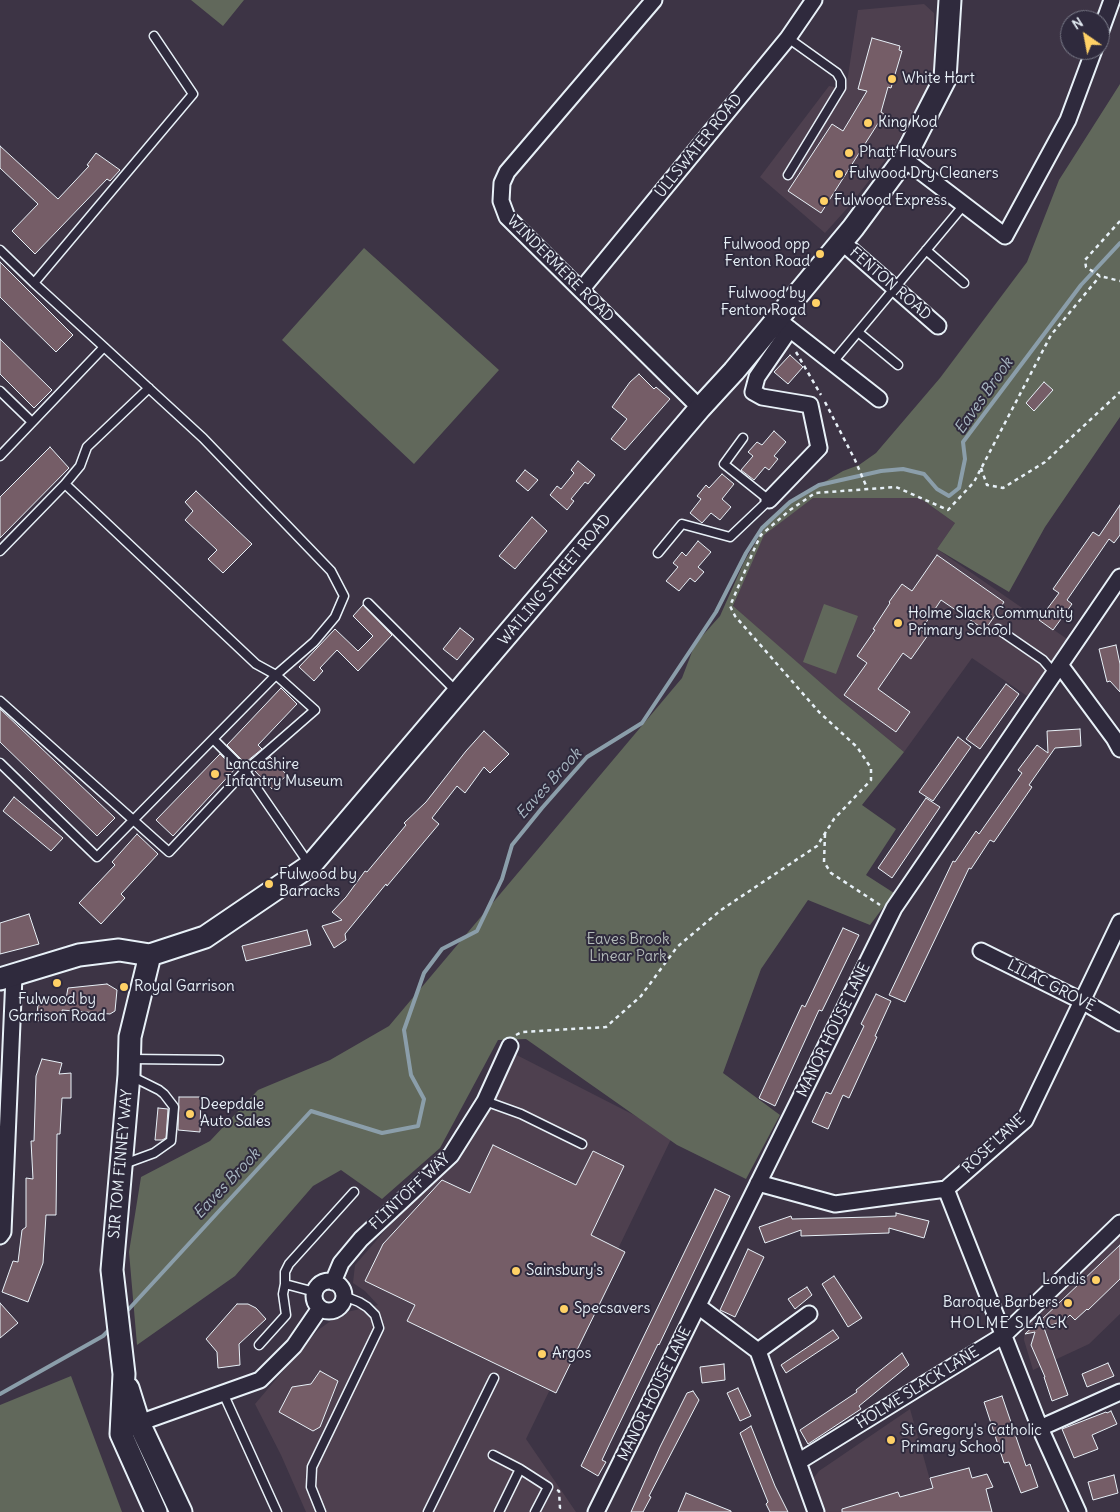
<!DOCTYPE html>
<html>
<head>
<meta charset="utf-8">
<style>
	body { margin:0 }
	#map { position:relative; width:1120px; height:1512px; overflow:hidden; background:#3d3445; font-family:Delius,sans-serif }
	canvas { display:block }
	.north { position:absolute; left:1060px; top:10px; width:50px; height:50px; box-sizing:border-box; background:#2f2a3d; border:1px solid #797a88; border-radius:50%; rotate:327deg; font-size:14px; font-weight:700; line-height:20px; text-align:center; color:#e8f1f8 }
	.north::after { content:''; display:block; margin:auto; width:18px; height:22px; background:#ffd166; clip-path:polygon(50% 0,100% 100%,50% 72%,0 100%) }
</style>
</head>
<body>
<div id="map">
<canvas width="1120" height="1512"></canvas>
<div class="north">N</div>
</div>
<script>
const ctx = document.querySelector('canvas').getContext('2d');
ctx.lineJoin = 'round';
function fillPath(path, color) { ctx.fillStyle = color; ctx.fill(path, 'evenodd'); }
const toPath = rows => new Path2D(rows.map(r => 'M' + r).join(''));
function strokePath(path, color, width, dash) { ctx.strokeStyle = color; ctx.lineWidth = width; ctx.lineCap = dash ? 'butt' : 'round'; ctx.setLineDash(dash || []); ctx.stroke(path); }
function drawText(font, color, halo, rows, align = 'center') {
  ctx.font = font + ' Delius,sans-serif'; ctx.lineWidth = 4; ctx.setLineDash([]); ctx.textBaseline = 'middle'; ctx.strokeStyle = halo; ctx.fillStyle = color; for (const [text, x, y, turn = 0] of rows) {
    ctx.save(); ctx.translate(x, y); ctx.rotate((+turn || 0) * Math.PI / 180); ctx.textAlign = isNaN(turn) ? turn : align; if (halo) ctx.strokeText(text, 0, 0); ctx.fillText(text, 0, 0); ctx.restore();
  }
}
const built = toPath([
	[924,4,934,13,934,76,895,147,851,204,825,233,760,177,829,86,846,89,858,10],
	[818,497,920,498,955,523,937,549,1067,639,1027,696,972,658,904,752,837,697,733,607,760,540,764,534,813,498],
	[501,1047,673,1135,526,1439,576,1512,306,1512,281,1455,255,1404,318,1330,342,1313,378,1305,365,1291,353,1283,355,1265,402,1211,468,1144],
	[1120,1227,1120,1314,1089,1344,1033,1370,1024,1340,1025,1317],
	[910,1409,939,1512,822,1512,812,1480,819,1471]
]);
const green = toPath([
	[191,0,244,0,223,26],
	[1120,84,1120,417,1045,527,1009,592,937,549,955,523,920,498,813,498,764,535,733,606,837,697,904,752,862,805,896,829,866,875,894,893,870,925,808,900,761,969,723,1073,780,1115,746,1179,677,1145,526,1039,498,1040,440,1148,382,1199,341,1170,313,1186,235,1276,137,1345,129,1252,141,1177,210,1141,258,1090,330,1060,389,1026,682,678,695,644,720,616,744,562,766,525,790,502,843,471,859,465,876,453,940,378,1027,262,1059,180],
	[364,248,499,370,414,464,282,340],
	[824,604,858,616,836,674,803,662],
	[71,1376,122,1512,0,1512,0,1405]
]);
const stream = toPath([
	[128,1310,311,1111,382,1133,418,1126,424,1099,411,1075,404,1030,424,973,442,949,477,931,502,879,512,845,542,808,587,757,642,723,716,612,746,553,762,528,790,502,819,485,881,471,903,469,924,474,937,489,949,496,959,488,965,459,963,442,1081,285,1120,243],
	[0,1394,103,1336,108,1331]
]);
const building = toPath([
	[872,38,900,46,899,50,902,51,891,88,888,87,881,112,884,114,821,213,788,191,832,124,843,131,867,91,858,89,872,38],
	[0,146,58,199,89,166,87,165,96,153,120,170,110,181,107,179,35,254,12,231,38,204,0,168,0,146],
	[0,262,73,335,56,352,0,297,0,262],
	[0,339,52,390,34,408,0,374,0,339],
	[790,355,803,367,788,384,774,372,790,355],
	[639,374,654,389,656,387,670,399,625,450,611,439,627,419,612,407,630,382,639,374],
	[1044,382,1053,390,1034,411,1026,403,1044,382],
	[774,431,786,442,774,456,778,459,769,470,765,467,754,480,741,470,753,456,748,452,757,442,762,445,774,431],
	[50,447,69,468,0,538,0,497,50,447],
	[578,461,595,475,588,484,585,482,571,499,574,501,567,510,550,495,557,486,561,489,574,473,571,470,578,461],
	[525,470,538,480,528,491,516,481,525,470],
	[722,474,734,484,722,499,731,507,720,520,711,513,702,523,690,513,701,499,697,496,706,485,709,488,722,474],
	[196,491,252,544,223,573,208,559,217,550,185,520,193,511,185,502,196,491],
	[1120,505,1120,535,1114,543,1109,539,1067,600,1072,604,1053,630,1039,620,1059,593,1053,589,1093,532,1099,536,1120,505],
	[532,517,547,531,515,569,499,556,532,517],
	[698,541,711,552,698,567,704,572,695,582,690,578,679,591,666,581,678,567,673,563,682,552,686,556,698,541],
	[937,555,1004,602,985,630,941,600,921,630,928,635,911,659,903,653,878,689,910,712,896,732,844,695,867,663,857,656,875,630,873,629,890,603,889,602,902,584,912,591,937,555],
	[363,605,392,635,358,671,337,650,320,668,323,671,314,681,299,667,335,629,358,651,373,636,353,616,363,605],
	[460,628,474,639,457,660,443,649,460,628],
	[1116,645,1120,664,1120,692,1110,681,1107,682,1099,649,1116,645],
	[1006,684,1019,694,980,749,966,739,1006,684],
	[281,688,297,704,258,745,262,749,246,762,244,760,243,761,227,745,281,688],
	[0,709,115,818,97,836,0,742,0,709],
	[1080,729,1081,746,1055,748,1029,785,1032,787,994,842,990,840,971,869,969,868,905,1002,889,995,953,861,955,862,976,831,979,834,1022,773,1018,770,1037,745,1048,753,1047,731,1080,729],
	[484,731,509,754,490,773,484,767,465,793,457,786,432,818,439,824,387,886,386,884,345,934,346,940,334,948,322,926,342,920,332,912,346,897,365,871,367,872,406,825,404,823,426,802,466,751,484,731],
	[958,737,971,747,933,801,919,792,958,737],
	[220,754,235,769,173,836,156,820,220,754],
	[270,757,287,775,272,789,254,770,270,757],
	[14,797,63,838,51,851,3,811,14,797],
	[926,798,940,807,892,878,878,868,926,798],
	[137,834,158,854,121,894,125,898,101,924,79,903,115,865,112,862,137,834],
	[29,914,39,944,0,954,0,923,29,914],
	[843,928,859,935,822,1011,819,1010,775,1106,759,1098,802,1005,805,1007,843,928],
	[307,930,311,945,246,961,242,946,307,930],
	[107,984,117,990,115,1011,110,1014,62,1010,64,1018,36,1021,38,1005,66,999,68,988,107,984],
	[876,994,891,1001,875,1036,877,1037,849,1098,843,1095,828,1129,812,1122,826,1092,831,1094,864,1026,861,1024,876,994],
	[42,1059,62,1063,59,1074,71,1073,71,1098,62,1098,60,1134,57,1134,56,1215,46,1215,43,1263,28,1302,2,1292,13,1261,18,1262,22,1230,26,1227,26,1178,33,1179,31,1141,34,1141,36,1076,42,1059],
	[179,1097,201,1097,200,1132,178,1130,179,1097],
	[158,1108,168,1109,166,1138,162,1140,155,1140,158,1108],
	[493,1145,576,1185,593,1151,624,1166,591,1235,625,1252,556,1393,407,1321,415,1305,365,1281,383,1244,442,1180,470,1193,493,1145],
	[715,1189,730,1196,659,1345,658,1344,610,1443,602,1460,606,1462,598,1476,581,1466,715,1189],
	[896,1213,929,1221,924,1238,889,1228,889,1233,801,1236,801,1230,765,1243,759,1227,791,1216,792,1219,872,1217,896,1216,896,1213],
	[1120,1245,1120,1279,1088,1310,1087,1309,1075,1320,1070,1315,1065,1320,1044,1328,1068,1395,1052,1401,1044,1377,1045,1377,1031,1345,1035,1332,1025,1334,1037,1323,1039,1316,1041,1320,1120,1245],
	[748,1249,764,1257,735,1317,720,1310,748,1249],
	[834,1276,862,1318,848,1327,822,1284,834,1276],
	[807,1287,812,1295,795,1309,788,1299,807,1287],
	[0,1303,18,1323,0,1338,0,1303],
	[237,1304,248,1304,256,1308,266,1319,239,1344,240,1365,218,1368,217,1352,206,1339,237,1304],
	[833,1330,839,1338,786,1373,781,1365,833,1330],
	[902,1353,909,1365,859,1406,861,1409,808,1444,800,1430,857,1392,856,1390,902,1353],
	[1108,1363,1114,1376,1087,1387,1082,1374,1108,1363],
	[724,1364,725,1380,702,1383,700,1367,724,1364],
	[320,1371,338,1381,320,1427,313,1431,279,1412,292,1387,311,1384,320,1371],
	[738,1388,751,1416,740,1421,727,1393,738,1388],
	[693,1391,699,1400,649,1496,651,1497,643,1512,631,1512,660,1447,687,1393,693,1391],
	[1002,1396,1026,1466,1030,1464,1038,1487,1021,1493,1009,1462,1004,1463,984,1402,1002,1396],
	[1111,1411,1117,1424,1092,1435,1098,1449,1074,1458,1062,1429,1106,1412,1107,1413,1111,1411],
	[751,1426,775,1486,788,1512,770,1512,766,1504,768,1502,740,1433,751,1426],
	[969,1468,972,1478,987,1474,993,1487,986,1489,992,1512,842,1512,842,1509,898,1492,900,1497,933,1488,930,1478,969,1468],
	[1114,1475,1118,1493,1093,1500,1088,1482,1114,1475],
	[686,1493,731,1511,731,1512,678,1512,686,1493]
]);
const path = toPath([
	[1120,221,1085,260,1086,267,1100,276,1120,281],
	[796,352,821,395],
	[825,402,855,460,867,488],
	[981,468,987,485,1003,488,1045,462,1120,392],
	[825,834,824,862,831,873,880,905],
	[516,1035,522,1032,606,1027,641,996,677,947,721,910,817,846,834,819,871,780,871,768,857,747,819,712,735,616,730,606,756,545,761,535,790,510,815,493,896,487,948,510,974,482,1051,335,1100,276],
	[557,1490,559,1491,560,1508,558,1512]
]);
const service = toPath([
	[788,38,837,73,841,80,841,88,788,175],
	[0,250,34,283,193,94,154,36],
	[926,250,964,283],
	[34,283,104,347,203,438,331,571,344,596,335,617,314,642,276,675,256,664,65,484,80,466,87,447,149,388],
	[858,332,898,365],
	[833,362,963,206],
	[0,391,32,422],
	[0,456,104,347],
	[0,551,65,484],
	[658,553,682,524,730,537,769,500,724,464,743,438],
	[368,603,457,692],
	[998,629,1043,660,1055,674],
	[0,701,169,852,245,771,315,710,276,675,213,739],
	[0,763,97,857,213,739,245,771,309,864],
	[131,1059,219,1060],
	[485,1101,521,1114,582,1144],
	[124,1164,154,1153,171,1141,174,1107,164,1094,159,1090,131,1076],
	[285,1284,285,1272,289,1264,354,1192],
	[259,1345,286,1315,283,1294,285,1284,315,1292],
	[223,1393,277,1512],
	[493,1455,520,1469,499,1512],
	[520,1469,548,1487,535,1512],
	[321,1512,311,1487,312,1467,379,1328,375,1315,367,1307,359,1302,344,1296],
	[428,1512,494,1378]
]);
const minor = toPath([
	[654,0,507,172,502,183,501,201,507,217,700,408],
	[1100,33,1112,0],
	[904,159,1005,236,1068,120,1094,50],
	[842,242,938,326],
	[581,290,788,38,814,0],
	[782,323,879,399],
	[769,500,819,448,810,405,762,397,753,392,757,377,790,329],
	[1060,665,1114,738,1120,749],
	[981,951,1082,1001,1120,1023],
	[758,1183,835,1204,946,1189,1025,1120,1120,922],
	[946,1189,1040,1428,1078,1512],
	[0,1236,3,1232,14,976],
	'314 1296a15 15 0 1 1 30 0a15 15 0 1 1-30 0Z',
	[333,1282,341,1263,361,1239,451,1155,485,1101,510,1046],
	[698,1306,758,1351,816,1512],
	[758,1351,809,1314],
	[131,1428,139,1423,260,1380,294,1346,320,1308],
	[1040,1428,1120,1392],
	[798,1462,1004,1335,1120,1223],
	[596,1512,894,908,1120,577]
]);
const secondary = toPath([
	[150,955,130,1037,129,1075,112,1270,124,1374,121,1434,156,1512],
	[0,979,79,955,119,950,150,955,205,937,311,865,700,408,734,371,853,228,904,159,945,79,950,0],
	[128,1388,139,1423,181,1512]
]);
const markers = [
	[892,79,5,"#ffd166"],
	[868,123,5,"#ffd166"],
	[849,153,5,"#ffd166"],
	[839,174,5,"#ffd166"],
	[824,201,5,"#ffd166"],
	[820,254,5,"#ffd166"],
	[816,303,5,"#ffd166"],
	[898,623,5,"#ffd166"],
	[215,774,5,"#ffd166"],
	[269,884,5,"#ffd166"],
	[57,983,5,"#ffd166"],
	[124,987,5,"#ffd166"],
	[190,1114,5,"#ffd166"],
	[516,1271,5,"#ffd166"],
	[1096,1280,5,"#ffd166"],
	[1068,1303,5,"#ffd166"],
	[564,1309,5,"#ffd166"],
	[542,1354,5,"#ffd166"],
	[891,1440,5,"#ffd166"]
];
const poiNames = [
	["White Hart",902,79],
	["King Kod",878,123],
	["Phatt Flavours",859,153],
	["Fulwood Dry Cleaners",849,174],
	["Fulwood Express",834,201],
	["Fulwood opp",810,245,"right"],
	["Fenton Road",810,262,"right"],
	["Fulwood by",806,294,"right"],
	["Fenton Road",806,311,"right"],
	["Holme Slack Community",908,614],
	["Primary School",908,631],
	["Lancashire",225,765],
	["Infantry Museum",225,782],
	["Fulwood by",279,875],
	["Barracks",279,892],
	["Royal Garrison",134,987],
	["Fulwood by",57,1000,"center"],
	["Garrison Road",57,1017,"center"],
	["Deepdale",200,1105],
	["Auto Sales",200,1122],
	["Sainsbury's",526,1271],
	["Londis",1086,1280,"right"],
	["Baroque Barbers",1058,1303,"right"],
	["Specsavers",574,1309],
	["Argos",552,1354],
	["St Gregory's Catholic",901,1431],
	["Primary School",901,1448]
];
const streetNames = [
	["ULLSWATER ROAD",699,146,-51],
	["WINDERMERE ROAD",560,269,45],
	["FENTON ROAD",890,284,41],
	["WATLING STREET ROAD",555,580,-50],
	["LILAC GROVE",1051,986,27],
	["MANOR HOUSE LANE",834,1030,-64],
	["ROSE LANE",994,1144,-43],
	["SIR TOM FINNEY WAY",121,1164,-85],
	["FLINTOFF WAY",410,1192,-43],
	["HOLME SLACK LANE",918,1388,-32],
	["MANOR HOUSE LANE",655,1394,-64]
];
const parkNames = [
	["Eaves Brook",628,940],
	["Linear Park",628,957]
];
const waterNames = [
	["Eaves Brook",984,396,-55],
	["Eaves Brook",549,784,-48],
	["Eaves Brook",227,1184,-47]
];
const neighbourhoodNames = [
	["HOLME SLACK",1009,1323]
];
fillPath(built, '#4e404f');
fillPath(green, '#61685b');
strokePath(stream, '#8b9eaa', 4);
fillPath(building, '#755d67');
strokePath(building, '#e8f1f8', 1);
strokePath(service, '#e8f1f8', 11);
strokePath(minor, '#e8f1f8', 19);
strokePath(secondary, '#e8f1f8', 25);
strokePath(path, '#e8f1f8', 2.5, [4, 4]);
strokePath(service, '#2f2a3d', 8);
strokePath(minor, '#2f2a3d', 15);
strokePath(secondary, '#2f2a3d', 21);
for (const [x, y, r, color] of markers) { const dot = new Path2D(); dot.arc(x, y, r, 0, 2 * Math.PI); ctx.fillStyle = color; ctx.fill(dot); strokePath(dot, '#2f2a3d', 2); }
drawText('15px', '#e8f1f8', '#2f2a3d', poiNames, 'left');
drawText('15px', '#e8f1f8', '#2f2a3d', streetNames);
drawText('15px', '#b2bab9', '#2f2a3d', parkNames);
drawText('italic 16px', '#aab9c4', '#2f2a3d', waterNames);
ctx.letterSpacing = '1px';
drawText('16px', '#e8f1f8', '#2f2a3d', neighbourhoodNames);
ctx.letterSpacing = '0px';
</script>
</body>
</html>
